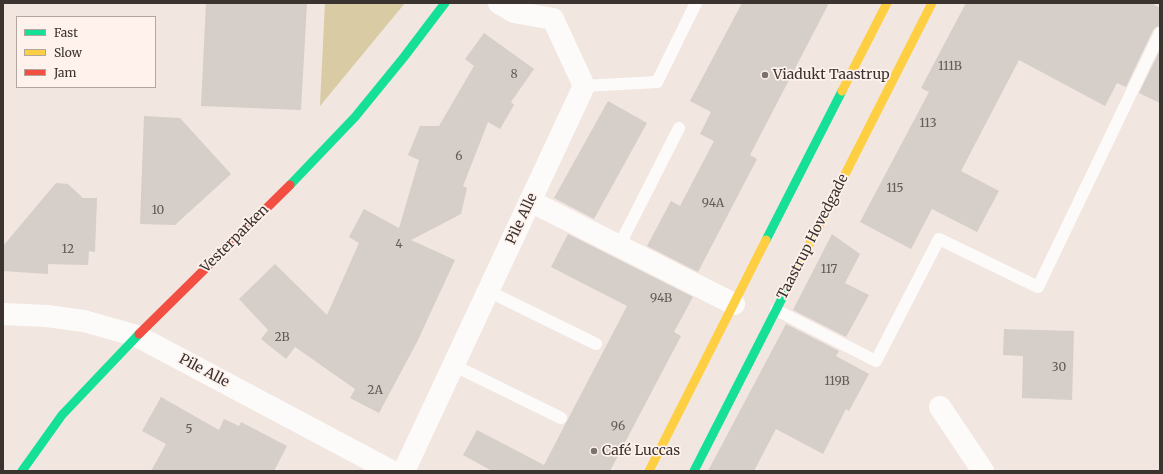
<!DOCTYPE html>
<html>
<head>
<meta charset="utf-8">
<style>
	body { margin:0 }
	#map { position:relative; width:1163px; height:474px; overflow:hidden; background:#f1e6e0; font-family:Merriweather,serif }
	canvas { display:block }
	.frame { position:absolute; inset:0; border:4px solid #3b332f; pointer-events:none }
	.legend { position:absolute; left:16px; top:16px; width:140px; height:72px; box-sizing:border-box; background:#fff2ec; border:1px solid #b1a6a0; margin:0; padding:5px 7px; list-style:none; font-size:12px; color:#3b332f }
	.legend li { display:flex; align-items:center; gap:8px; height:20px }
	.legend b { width:20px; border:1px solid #b1a6a0 }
</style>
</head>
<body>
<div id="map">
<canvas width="1163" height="474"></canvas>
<div class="frame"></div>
<ul class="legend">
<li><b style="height:5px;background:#16e098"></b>Fast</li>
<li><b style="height:5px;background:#ffcf43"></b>Slow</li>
<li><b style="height:5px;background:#f24e42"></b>Jam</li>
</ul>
</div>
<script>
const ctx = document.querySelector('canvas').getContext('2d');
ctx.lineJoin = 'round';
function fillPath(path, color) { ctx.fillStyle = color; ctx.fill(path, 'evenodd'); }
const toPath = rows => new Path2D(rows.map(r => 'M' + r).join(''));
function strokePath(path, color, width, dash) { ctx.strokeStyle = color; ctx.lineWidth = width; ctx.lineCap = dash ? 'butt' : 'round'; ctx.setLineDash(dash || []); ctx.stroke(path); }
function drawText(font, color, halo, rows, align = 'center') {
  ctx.font = font + ' Merriweather,serif'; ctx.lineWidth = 3.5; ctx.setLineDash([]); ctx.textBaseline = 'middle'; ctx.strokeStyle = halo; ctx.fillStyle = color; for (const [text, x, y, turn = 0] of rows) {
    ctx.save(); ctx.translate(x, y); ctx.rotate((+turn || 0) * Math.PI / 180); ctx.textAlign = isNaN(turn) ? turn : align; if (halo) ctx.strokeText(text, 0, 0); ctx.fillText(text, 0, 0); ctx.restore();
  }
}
const green = toPath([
	[325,3,405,3,320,106,320,105]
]);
const building = toPath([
	[206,3,307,3,301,110,201,106],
	[742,3,829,3,750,155,757,159,698,272,647,246,671,201,680,206,714,141,700,134,711,112,690,101],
	[966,3,1151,3,1160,8,1160,26,1156,27,1153,30,1126,87,1117,83,1105,106,1019,60,961,171,999,191,977,232,932,209,911,249,860,222,929,92,921,88],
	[484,33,534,69,511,102,514,105,500,129,488,122,463,186,467,188,461,214,411,240,455,260,417,342,379,413,350,398,355,389,295,347,286,359,261,339,268,330,239,299,275,264,327,315,359,243,349,237,364,209,399,228,419,160,408,155,420,126,439,126,474,66,465,59],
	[1160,50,1160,103,1139,93],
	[608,101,647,123,594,219,554,198],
	[144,116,180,118,231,174,175,225,140,224],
	[56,183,68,184,83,198,97,198,95,252,89,251,88,265,48,264,48,274,3,271,3,246],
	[568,234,693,297,674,332,681,336,610,471,492,471,463,455,477,430,544,465,627,306,551,267],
	[832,234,860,254,845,283,869,295,846,337,793,310],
	[786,324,839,351,836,356,869,374,849,411,846,409,823,454,776,429,754,471,708,471],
	[1004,329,1074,331,1072,400,1022,398,1023,356,1003,355],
	[161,397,219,430,224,419,239,426,241,422,287,446,274,471,151,471,166,444,142,431]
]);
const lane = toPath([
	[584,86,657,82,696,3],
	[619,246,679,128],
	[488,291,596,344],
	[776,310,876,361,939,239,1038,287,1160,33],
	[453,365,561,418]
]);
const street = toPath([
	[530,201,734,304],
	[3,314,47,316,84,321,137,336,391,471],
	[940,407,983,471],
	[404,471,584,86,553,19,514,12,499,3]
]);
const fast = toPath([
	[290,185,355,117,404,57,445,3],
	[766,240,842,91],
	[22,471,62,415,139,334],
	[694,471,799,265]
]);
const slow = toPath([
	[842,91,887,3],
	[799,265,932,3],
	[649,471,766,240]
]);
const jam = toPath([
	[139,334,290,185]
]);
const markers = [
	[765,75,4,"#7b726d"],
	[594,451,4,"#7b726d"]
];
const numberNames = [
	["111B",950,67],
	["8",514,75],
	["113",928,124],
	["6",459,157],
	["115",895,189],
	["94A",713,204],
	["10",158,211],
	["4",399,245],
	["12",68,250],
	["117",829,270],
	["94B",661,299],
	["2B",282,338],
	["30",1059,368],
	["119B",837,382],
	["2A",375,391],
	["96",618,427],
	["5",189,430]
];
const poiNames = [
	["Viadukt Taastrup",773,75],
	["Café Luccas",602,451]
];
const streetNames = [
	["Pile Alle",522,219,-65],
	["Taastrup Hovedgade",813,237,-63],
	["Vesterparken",235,239,-45],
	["Pile Alle",204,371,28]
];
fillPath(green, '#d9cba4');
fillPath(building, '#d6cec9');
strokePath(lane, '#fdfbfa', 12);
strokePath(street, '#fdfbfa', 22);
strokePath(fast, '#16e098', 9);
strokePath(slow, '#ffcf43', 9);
strokePath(jam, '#f24e42', 9);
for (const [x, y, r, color] of markers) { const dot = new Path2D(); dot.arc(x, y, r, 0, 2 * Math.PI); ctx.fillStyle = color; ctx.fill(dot); strokePath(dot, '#fff2ec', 1.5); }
drawText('12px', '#635b57', null, numberNames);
drawText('14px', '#3b332f', '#fff2ec', poiNames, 'left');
drawText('14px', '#3b332f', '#fff2ec', streetNames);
</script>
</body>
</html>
